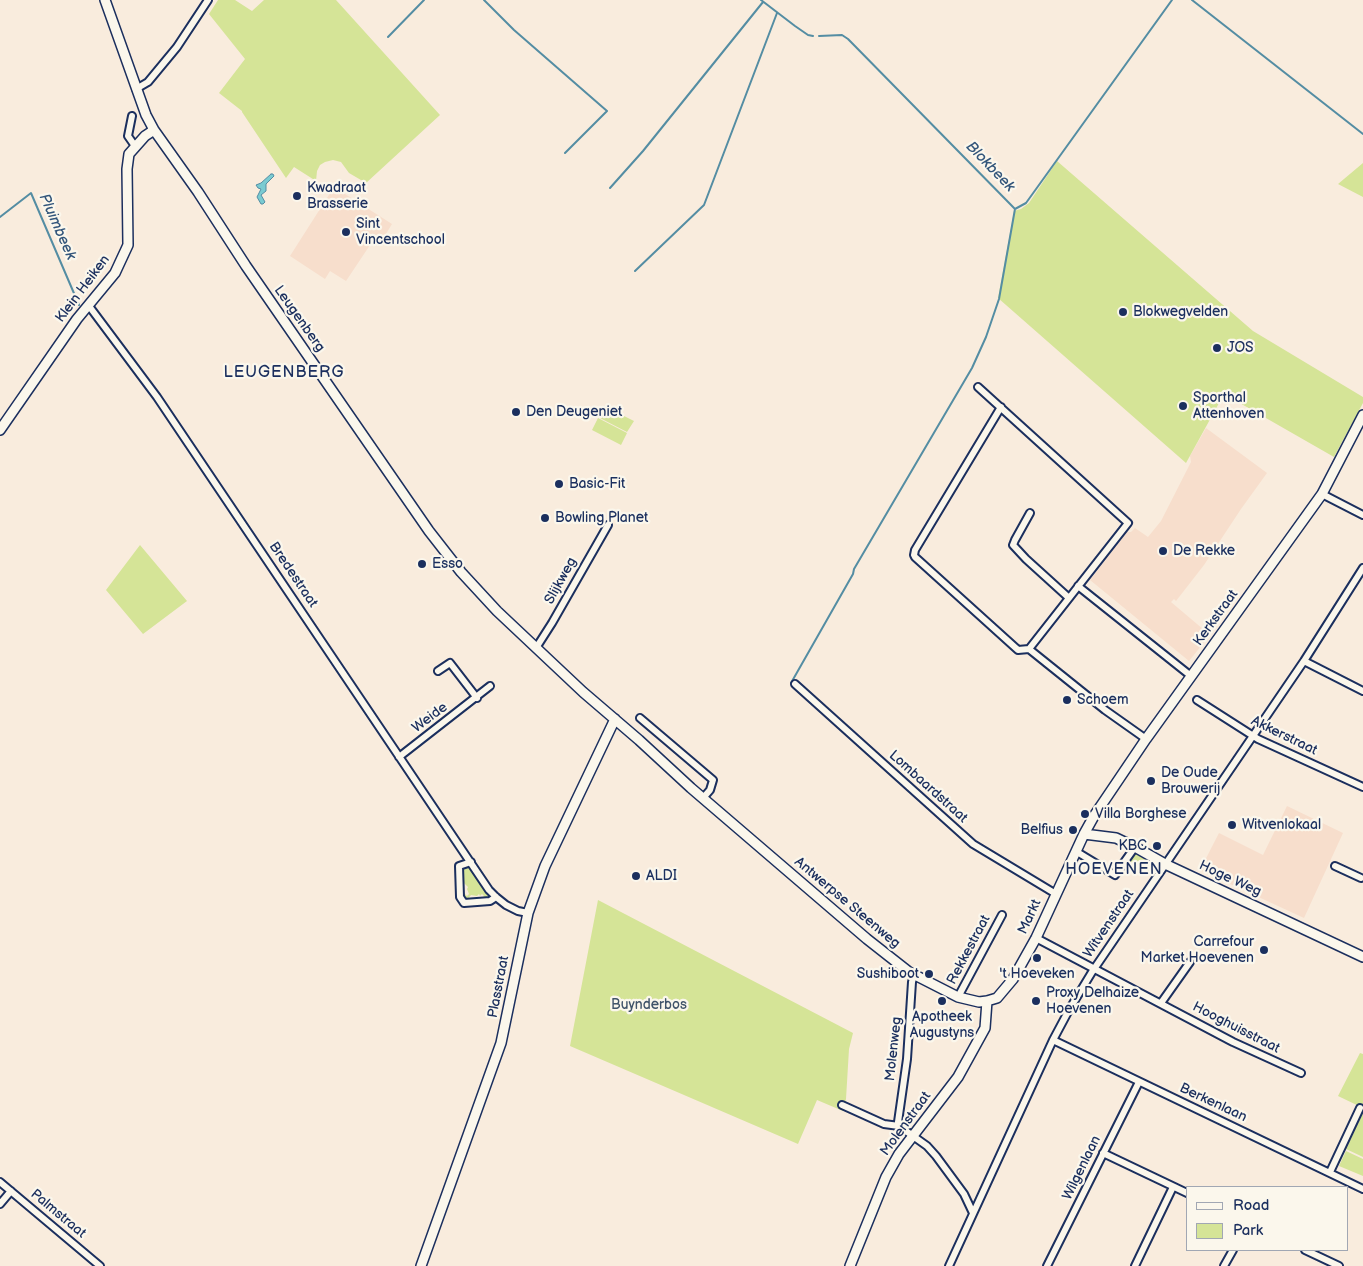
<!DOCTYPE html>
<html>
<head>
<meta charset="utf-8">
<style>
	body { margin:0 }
	#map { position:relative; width:1363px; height:1266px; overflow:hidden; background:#f9ecdd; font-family:"Balsamiq Sans",sans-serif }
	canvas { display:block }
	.legend { position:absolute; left:1186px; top:1186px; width:162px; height:65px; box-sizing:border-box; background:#fbf7ec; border:1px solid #a1a7b3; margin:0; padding:6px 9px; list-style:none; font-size:15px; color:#1b2f5e }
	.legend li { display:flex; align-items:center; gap:10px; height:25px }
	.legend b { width:25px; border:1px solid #a1a7b3 }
</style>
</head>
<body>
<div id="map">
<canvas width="1363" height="1266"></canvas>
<ul class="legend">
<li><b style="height:6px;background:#fbf7ec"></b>Road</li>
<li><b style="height:14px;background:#d5e497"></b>Park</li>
</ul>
</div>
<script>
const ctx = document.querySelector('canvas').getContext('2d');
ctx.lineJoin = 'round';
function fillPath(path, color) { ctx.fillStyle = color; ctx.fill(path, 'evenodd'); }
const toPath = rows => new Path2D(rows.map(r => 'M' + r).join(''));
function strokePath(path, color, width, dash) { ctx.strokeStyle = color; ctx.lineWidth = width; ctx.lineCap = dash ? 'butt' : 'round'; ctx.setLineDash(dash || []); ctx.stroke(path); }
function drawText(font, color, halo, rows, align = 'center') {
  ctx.font = font + ' "Balsamiq Sans",sans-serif'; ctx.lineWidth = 4.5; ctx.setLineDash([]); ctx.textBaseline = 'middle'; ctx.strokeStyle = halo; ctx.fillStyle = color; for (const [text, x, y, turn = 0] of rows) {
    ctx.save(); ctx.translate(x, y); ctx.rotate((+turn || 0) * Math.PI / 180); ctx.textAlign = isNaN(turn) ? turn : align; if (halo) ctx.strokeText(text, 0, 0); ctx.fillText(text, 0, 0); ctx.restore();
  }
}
const built = toPath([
	[334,187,392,224,381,242,374,239,346,281,330,271,325,279,290,256],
	[1206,428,1267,473,1241,509,1204,565,1176,601,1174,599,1171,602,1210,635,1189,661,1090,580,1127,532,1131,532,1135,528,1148,537,1161,521,1191,462,1190,456],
	[1287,806,1343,833,1304,918,1200,870,1219,833,1263,855]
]);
const green = toPath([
	[218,0,235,0,252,11,264,0,336,0,440,115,366,183,349,173,341,162,333,160,325,162,320,165,317,171,316,181,294,167,286,178,242,112,242,111,219,93,245,59,209,14],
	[1057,161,1253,331,1363,397,1363,403,1334,457,1224,394,1186,463,998,298,1014,211,1021,209,1029,203],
	[1363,163,1363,197,1338,184],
	[604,406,634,421,627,432,598,417],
	[598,418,627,433,621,445,592,430],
	[140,545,187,601,143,634,106,590],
	[1136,854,1156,866,1151,874,1130,861],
	[464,867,469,867,489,896,487,899,481,899,484,896,482,894,480,896,479,894,477,896,471,895,467,900,464,897,464,893,467,896,469,894,467,889,468,887,463,882,462,870],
	[598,900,853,1033,849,1049,846,1099,843,1111,817,1100,798,1144,570,1046],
	[1360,1053,1363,1054,1363,1108,1338,1096],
	[1363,1113,1363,1157,1346,1149],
	[1346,1151,1363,1159,1363,1176,1339,1166]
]);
const water = toPath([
	[271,174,273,174,274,176,266,184,266,191,261,195,265,202,263,204,261,204,257,197,261,189,258,188,256,185,261,183,271,174]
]);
const stream = toPath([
	[484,0,514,30,607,111,565,153],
	[761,0,795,26,808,35,813,36],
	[1192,0,1363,134],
	[819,36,842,35,848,39,1015,209,1026,203,1172,0],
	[388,37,424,0],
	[610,188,643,151,763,2],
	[0,217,31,193,79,305],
	[635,271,704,205,777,13],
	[791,683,853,574,854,569,972,368,986,337,999,299,1015,209]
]);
const street = toPath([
	[136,89,148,82,177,47,208,0],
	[132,116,128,136,135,146],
	[89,306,157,397,489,890,496,897,506,905,518,911,528,913],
	[978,387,1128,523,1029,649],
	[1001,407,915,550,914,555,915,557,1018,650,1029,649],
	[1322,494,1363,515],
	[1030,513,1015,540,1013,545,1026,559,1069,598],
	[1078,586,1191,676],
	[536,648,552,623,608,525],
	[1029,649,1105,710,1146,739],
	[1304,661,1363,691],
	[438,671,450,663,477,698],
	[795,684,973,844,1056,894],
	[1197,700,1258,739,1363,787],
	[640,718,713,780,710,790,703,798],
	[399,757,490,686],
	[1077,852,1115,875,1135,847],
	[471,862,459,866,460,897,464,903,490,901,496,897],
	[1335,866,1361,878],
	[1036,938,1233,1042,1301,1073],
	[914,975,912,982,907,1059,898,1122,899,1126,927,1146,936,1156,964,1194,973,1213],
	[958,997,1002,915],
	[1161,1003,1190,962],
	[1053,1040,1363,1189],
	[842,1105,884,1124,899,1126],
	[1103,1153,1187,1193],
	[1330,1172,1360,1108],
	[0,1182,100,1266],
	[0,1204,11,1191],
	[1305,1250,1339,1266],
	[949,1266,1053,1040,1069,1010,1092,972,1304,661,1363,568],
	[1047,1266,1139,1082],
	[1135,1266,1173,1187],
	[1224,1266,1233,1250]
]);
const secondary = toPath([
	[105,0,146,115,154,130,198,192,246,266,429,531,461,572,497,611,583,692,639,740,691,788,867,939,909,972,958,997,979,1002,987,1001,997,998,1013,979,1036,938,1084,834,1094,816,1146,739,1322,494,1363,415],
	[0,430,77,319,115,273,128,245,127,169,129,154,145,136,154,130],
	[1084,834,1116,838,1135,847,1165,864,1363,957],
	[421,1266,501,1043,528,913,545,866,615,719],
	[850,1266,886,1177,899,1154,958,1077,985,1028,987,1001]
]);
const markers = [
	[297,196,5,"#1b2f5e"],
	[346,232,5,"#1b2f5e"],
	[1123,312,5,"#1b2f5e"],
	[1217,348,5,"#1b2f5e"],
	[1183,406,5,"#1b2f5e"],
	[516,412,5,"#1b2f5e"],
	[559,484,5,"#1b2f5e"],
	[545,518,5,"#1b2f5e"],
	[1163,551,5,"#1b2f5e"],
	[422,564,5,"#1b2f5e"],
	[1067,700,5,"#1b2f5e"],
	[1151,781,5,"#1b2f5e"],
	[1085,814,5,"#1b2f5e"],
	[1232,825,5,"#1b2f5e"],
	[1073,830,5,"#1b2f5e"],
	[1157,846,5,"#1b2f5e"],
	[636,876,5,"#1b2f5e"],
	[1264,950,5,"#1b2f5e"],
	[1037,958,5,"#1b2f5e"],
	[929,974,5,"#1b2f5e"],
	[942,1001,5,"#1b2f5e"],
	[1036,1001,5,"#1b2f5e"]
];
const poiNames = [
	["Kwadraat",307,188],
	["Brasserie",307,204],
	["Sint",356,224],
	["Vincentschool",356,240],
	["Blokwegvelden",1133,312],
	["JOS",1227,348],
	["Sporthal",1193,398],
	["Attenhoven",1193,414],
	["Den Deugeniet",526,412],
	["Basic-Fit",569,484],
	["Bowling Planet",555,518],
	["De Rekke",1173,551],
	["Esso",432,564],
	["Schoem",1077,700],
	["De Oude",1161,773],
	["Brouwerij",1161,789],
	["Villa Borghese",1095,814],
	["Witvenlokaal",1242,825],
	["Belfius",1063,830,"right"],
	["KBC",1147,846,"right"],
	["ALDI",646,876],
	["Carrefour",1254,942,"right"],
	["Market Hoevenen",1254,958,"right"],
	["Sushiboot",919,974,"right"],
	["'t Hoeveken",1037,974,"center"],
	["Proxy Delhaize",1046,993],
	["Hoevenen",1046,1009],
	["Apotheek",942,1017,"center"],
	["Augustyns",942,1033,"center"]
];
const streetNames = [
	["Klein Heiken",83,289,-53],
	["Leugenberg",299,319,55],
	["Bredestraat",293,575,56],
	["Slijkweg",561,581,-61],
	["Kerkstraat",1216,618,-54],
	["Weide",430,718,-37],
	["Akkerstraat",1284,736,26],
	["Lombaardstraat",928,787,42],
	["Hoge Weg",1230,879,25],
	["Antwerpse Steenweg",847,903,40],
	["Markt",1030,917,-65],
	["Witvenstraat",1109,924,-56],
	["Rekkestraat",969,950,-62],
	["Plasstraat",499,987,-79],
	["Hooghuisstraat",1236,1028,27],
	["Molenweg",894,1049,-84],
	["Berkenlaan",1213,1103,25],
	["Molenstraat",906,1124,-54],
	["Wilgenlaan",1082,1168,-64],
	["Palmstraat",58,1214,40]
];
const parkNames = [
	["Buynderbos",649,1005]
];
const waterNames = [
	["Blokbeek",990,167,46],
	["Pluimbeek",57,227,66]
];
const quarterNames = [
	["LEUGENBERG",284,373],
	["HOEVENEN",1114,870]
];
fillPath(built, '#f7decc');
fillPath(green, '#d5e497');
fillPath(water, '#7acbd1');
strokePath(water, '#548da3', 1);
strokePath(stream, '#548da3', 2);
strokePath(street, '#1b2f5e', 10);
strokePath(secondary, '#1b2f5e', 12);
strokePath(street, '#fbf7ec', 6);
strokePath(secondary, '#fbf7ec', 9);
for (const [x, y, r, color] of markers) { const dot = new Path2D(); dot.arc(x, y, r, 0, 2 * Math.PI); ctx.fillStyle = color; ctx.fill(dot); strokePath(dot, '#fbf7ec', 2); }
drawText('14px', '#1b2f5e', '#fbf7ec', poiNames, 'left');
drawText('14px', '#1b2f5e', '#fbf7ec', streetNames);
drawText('14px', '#405369', '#fbf7ec', parkNames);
drawText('italic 15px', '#33567b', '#fbf7ec', waterNames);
ctx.letterSpacing = '1px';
drawText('16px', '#1b2f5e', '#fbf7ec', quarterNames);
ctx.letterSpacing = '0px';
</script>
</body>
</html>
